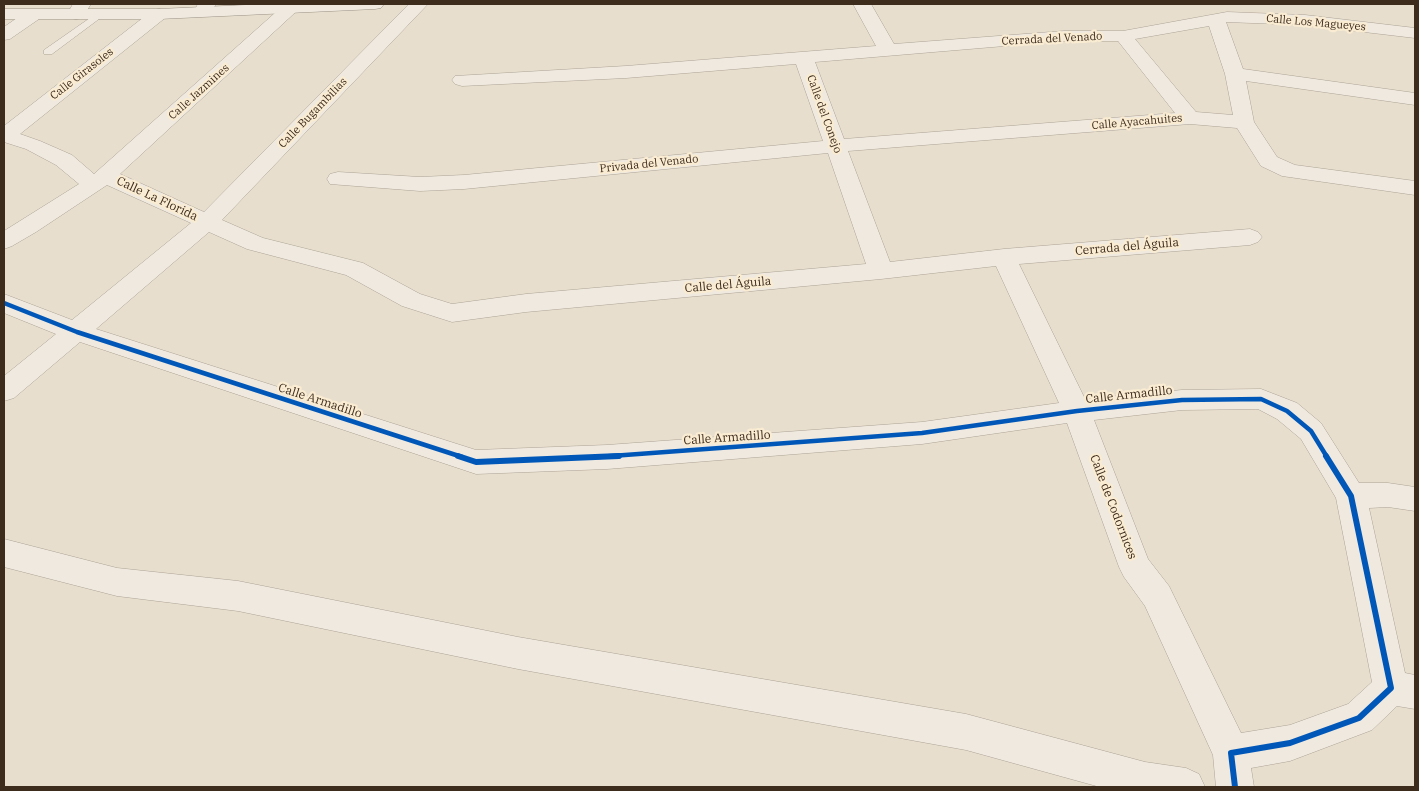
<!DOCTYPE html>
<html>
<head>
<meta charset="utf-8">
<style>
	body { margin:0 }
	#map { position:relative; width:1419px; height:791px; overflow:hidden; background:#e8decd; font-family:"IBM Plex Serif",serif }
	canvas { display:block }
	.frame { position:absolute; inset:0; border:5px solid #3d2b1c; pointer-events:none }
</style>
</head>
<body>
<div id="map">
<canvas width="1419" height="791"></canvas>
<div class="frame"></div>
</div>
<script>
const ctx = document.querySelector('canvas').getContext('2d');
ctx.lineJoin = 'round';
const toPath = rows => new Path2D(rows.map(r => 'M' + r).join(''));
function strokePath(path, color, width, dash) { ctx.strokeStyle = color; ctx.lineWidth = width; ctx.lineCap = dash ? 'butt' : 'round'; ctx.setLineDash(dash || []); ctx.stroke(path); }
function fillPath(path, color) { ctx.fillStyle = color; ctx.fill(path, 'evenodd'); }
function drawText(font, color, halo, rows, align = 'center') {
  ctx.font = font + ' "IBM Plex Serif",serif'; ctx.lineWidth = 4.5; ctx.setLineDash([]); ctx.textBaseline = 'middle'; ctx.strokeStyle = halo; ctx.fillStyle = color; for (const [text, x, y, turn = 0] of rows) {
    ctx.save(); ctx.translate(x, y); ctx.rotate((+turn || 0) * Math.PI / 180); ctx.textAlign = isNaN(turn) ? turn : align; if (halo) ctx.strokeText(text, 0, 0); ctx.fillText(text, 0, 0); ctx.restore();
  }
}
const lane = toPath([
	[100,11,103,12,103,16,52,54,44,54,44,50,100,11]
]);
const street = toPath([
	[73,4,91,4,82,18,76,19,70,18,67,14,73,4],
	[198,4,216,4,209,15,203,16,197,15,194,11,198,4],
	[285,4,297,4,300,8,120,174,204,212,409,4,428,4,222,220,263,238,363,263,420,294,452,304,526,294,866,264,828,153,464,189,420,191,330,184,327,179,330,174,338,172,420,177,464,175,823,141,796,64,626,78,462,86,455,84,452,80,455,76,626,66,876,46,853,4,871,4,894,44,1064,31,1123,31,1227,12,1305,15,1415,28,1415,38,1305,25,1226,22,1243,69,1415,93,1415,105,1246,81,1254,122,1277,157,1295,165,1415,181,1415,195,1282,176,1261,166,1237,128,1190,124,848,151,890,262,1004,249,1250,229,1258,232,1262,237,1258,242,1250,245,1019,264,1085,399,1182,390,1261,389,1297,403,1321,423,1359,483,1388,483,1415,487,1415,511,1388,507,1369,508,1405,673,1415,675,1415,709,1397,706,1372,730,1290,761,1251,768,1254,787,1216,787,1213,755,1145,606,1124,577,1119,567,1067,423,922,444,607,469,476,474,80,342,14,398,4,401,4,376,56,334,4,313,4,294,72,320,191,223,107,185,36,232,12,246,4,249,4,231,79,184,56,165,26,149,4,142,4,126,153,10,159,9,165,10,168,14,165,18,20,134,40,141,72,155,94,174,285,4],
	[1209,26,1225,74,1233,115,1196,112,1135,39,1209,26],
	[1064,41,1118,41,1175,113,844,139,815,62,1064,41],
	[209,232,247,249,346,275,402,306,452,322,526,312,881,279,996,266,1059,403,922,422,607,445,476,450,96,329,209,232],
	[1258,409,1277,419,1301,439,1336,498,1372,682,1348,704,1290,725,1241,733,1169,586,1148,559,1094,420,1182,410,1258,409],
	[33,10,39,11,42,15,39,19,10,39,4,40,4,27,27,11,33,10],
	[4,539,117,568,238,581,518,637,966,714,1145,762,1186,768,1199,774,1205,787,1100,787,966,750,518,669,238,611,117,596,4,567,4,539]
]);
const secondary = toPath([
	[267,4,384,4,381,8,375,9,159,19,4,19,4,9,159,9,267,4]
]);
const cyclewayFar1 = toPath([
	[4,303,77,332,462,457],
	[598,457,922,433,1077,411,1182,400,1261,399,1287,411,1311,431,1327,457]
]);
const cycleway = toPath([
	[458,456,476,462,619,456],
	[1235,787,1231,753,1290,743,1359,718,1391,688,1351,496,1326,456]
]);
const farStreetnames = [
	["Calle Los Magueyes",1316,23,5],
	["Cerrada del Venado",1052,39,-3],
	["Calle Girasoles",82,74,-38],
	["Calle Jazmines",199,92,-42],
	["Calle Bugambilias",313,113,-46],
	["Calle del Conejo",824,114,70],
	["Calle Ayacahuites",1137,122,-5],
	["Privada del Venado",649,164,-6]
];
const streetNames = [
	["Calle La Florida",157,199,25],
	["Cerrada del Águila",1127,247,-5],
	["Calle del Águila",728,285,-5],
	["Calle Armadillo",1129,395,-6],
	["Calle Armadillo",320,401,18],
	["Calle Armadillo",727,438,-4],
	["Calle de Codornices",1113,507,69]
];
strokePath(lane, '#ada396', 1);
strokePath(street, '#ada396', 1);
strokePath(secondary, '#9c9286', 1);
fillPath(lane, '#efe9df');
fillPath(street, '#efe9df');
fillPath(secondary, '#efe9df');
strokePath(cyclewayFar1, '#0057b8', 4.5);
strokePath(cycleway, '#0057b8', 6);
drawText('11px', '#3d2b1c', '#f9ecd2', farStreetnames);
drawText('12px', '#3d2b1c', '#f9ecd2', streetNames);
</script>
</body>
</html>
